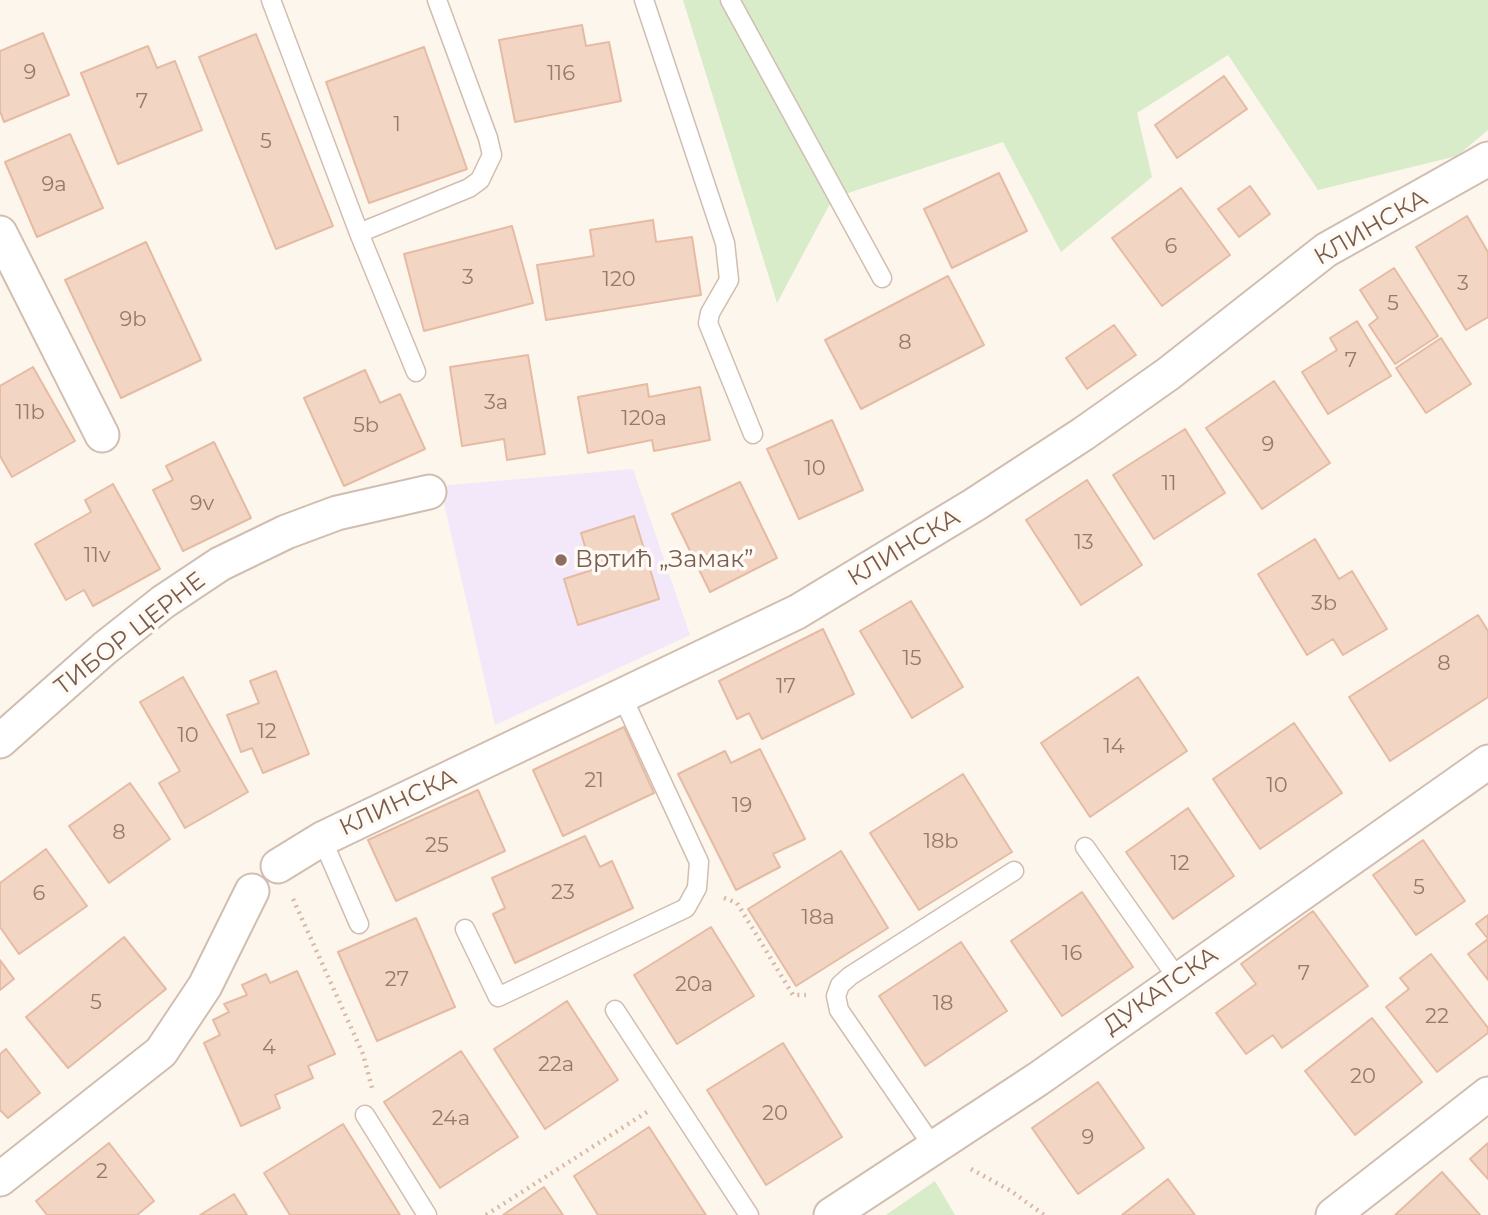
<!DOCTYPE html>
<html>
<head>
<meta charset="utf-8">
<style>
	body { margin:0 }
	canvas { display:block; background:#fdf6ec }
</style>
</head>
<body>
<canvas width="1488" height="1215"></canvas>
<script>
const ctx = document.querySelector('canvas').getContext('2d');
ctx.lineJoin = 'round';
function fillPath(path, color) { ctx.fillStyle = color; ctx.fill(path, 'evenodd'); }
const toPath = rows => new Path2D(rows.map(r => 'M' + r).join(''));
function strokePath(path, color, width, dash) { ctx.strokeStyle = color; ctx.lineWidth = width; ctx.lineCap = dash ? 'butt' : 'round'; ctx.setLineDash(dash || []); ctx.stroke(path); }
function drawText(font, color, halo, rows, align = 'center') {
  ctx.font = font + ' Montserrat,sans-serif'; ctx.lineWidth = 7; ctx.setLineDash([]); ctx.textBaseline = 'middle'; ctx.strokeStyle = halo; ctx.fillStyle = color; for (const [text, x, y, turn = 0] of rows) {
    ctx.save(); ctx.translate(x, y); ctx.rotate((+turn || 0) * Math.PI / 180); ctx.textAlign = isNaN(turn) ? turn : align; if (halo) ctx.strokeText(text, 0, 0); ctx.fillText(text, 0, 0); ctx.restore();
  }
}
const education = toPath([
	[633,469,690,635,495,725,440,486]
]);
const green = toPath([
	[683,0,1488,0,1488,130,1457,156,1318,190,1228,55,1137,113,1152,177,1061,252,1003,142,833,198,777,303],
	[935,1181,955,1215,886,1215]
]);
const building = toPath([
	[582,25,586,46,609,42,621,101,515,122,499,40,582,25],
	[43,33,69,95,4,122,0,111,0,51,43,33],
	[256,34,333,226,276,249,199,57,256,34],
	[148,46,157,68,175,61,202,130,118,164,81,73,148,46],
	[424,47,467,169,369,203,326,82,424,47],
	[1224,76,1247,109,1177,158,1155,125,1224,76],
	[70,134,103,208,37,237,5,162,70,134],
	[999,173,1027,231,952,268,924,209,999,173],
	[1250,186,1270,214,1239,237,1218,209,1250,186],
	[1181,188,1230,255,1162,306,1112,238,1181,188],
	[1467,216,1488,252,1488,317,1466,330,1416,247,1467,216],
	[653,220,656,242,692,237,701,295,546,320,537,265,594,256,590,230,653,220],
	[512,226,533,303,424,331,404,254,512,226],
	[146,242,201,360,121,398,65,280,146,242],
	[1394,268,1438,336,1395,364,1369,325,1378,318,1360,290,1394,268],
	[948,276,984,345,861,409,825,340,948,276],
	[1357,321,1391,376,1328,414,1302,372,1337,350,1330,338,1357,321],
	[1114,325,1136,355,1087,389,1066,358,1114,325],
	[1441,338,1471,384,1426,413,1396,368,1441,338],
	[528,355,545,454,507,460,504,439,462,446,450,367,528,355],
	[33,367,75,441,12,477,0,456,0,386,33,367],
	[365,370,380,403,400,394,425,449,344,486,304,398,365,370],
	[1274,381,1330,463,1262,509,1206,428,1274,381],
	[647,384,649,397,700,387,710,440,654,451,652,440,588,453,578,397,647,384],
	[832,420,863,490,799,519,767,449,832,420],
	[1185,429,1225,493,1154,539,1113,475,1185,429],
	[214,442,251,518,183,551,153,490,173,480,166,466,214,442],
	[1087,480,1142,565,1081,605,1026,520,1087,480],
	[740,482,777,558,710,592,672,514,740,482],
	[113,484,160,569,93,606,84,590,66,600,35,544,91,512,85,500,113,484],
	[634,516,659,599,578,625,564,579,592,570,581,533,634,516],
	[1315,539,1339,579,1352,571,1387,629,1343,655,1333,639,1307,655,1258,574,1315,539],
	[911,601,963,687,912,718,860,631,911,601],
	[1478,615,1488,631,1488,697,1390,761,1349,697,1478,615],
	[823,629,854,694,762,739,749,713,737,719,719,681,823,629],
	[276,671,309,754,263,773,252,748,241,752,227,715,259,703,250,681,276,671],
	[183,677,248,792,185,828,159,783,180,771,140,702,183,677],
	[1138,677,1187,751,1090,817,1041,743,1138,677],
	[1294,723,1342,793,1260,849,1213,779,1294,723],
	[624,727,654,793,563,836,533,770,624,727],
	[760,749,805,839,773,854,780,867,736,890,678,774,725,751,731,763,760,749],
	[963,774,1012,852,919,910,870,833,963,774],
	[130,783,170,839,109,883,69,826,130,783],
	[478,790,505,851,396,901,368,840,478,790],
	[1188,808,1234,876,1173,919,1126,852,1188,808],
	[585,836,600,867,612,861,633,908,515,963,493,914,505,908,492,878,585,836],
	[1423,840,1465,901,1416,935,1373,875,1423,840],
	[46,849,87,906,19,954,0,927,0,883,46,849],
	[841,851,888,928,796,986,748,909,841,851],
	[1082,892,1133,967,1062,1016,1011,941,1082,892],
	[1313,911,1368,986,1282,1048,1273,1035,1246,1054,1216,1013,1256,984,1241,964,1313,911],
	[1488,915,1488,980,1468,954,1488,939,1476,924,1488,915],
	[416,918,455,1007,377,1041,338,952,416,918],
	[711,927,754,996,677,1044,634,975,711,927],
	[124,937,166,989,68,1068,26,1017,124,937],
	[961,942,1007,1011,925,1066,879,996,961,942],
	[1431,954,1488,1028,1488,1033,1437,1072,1386,1007,1409,989,1400,978,1431,954],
	[0,960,14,979,0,990,0,960],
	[297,971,335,1054,308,1066,313,1078,275,1095,280,1108,241,1126,204,1043,220,1035,213,1020,229,1012,224,1004,247,995,242,985,266,974,270,983,297,971],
	[567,1001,618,1080,545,1129,494,1049,567,1001],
	[1372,1018,1422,1082,1355,1135,1305,1071,1372,1018],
	[783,1043,842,1137,766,1185,707,1090,783,1043],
	[6,1049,40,1093,8,1118,0,1110,0,1054,6,1049],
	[461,1051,518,1137,440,1188,384,1102,461,1051],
	[1098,1082,1144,1148,1078,1194,1032,1128,1098,1082],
	[343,1124,400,1215,290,1215,264,1173,343,1124],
	[649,1127,706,1215,598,1215,574,1176,649,1127],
	[109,1143,154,1201,137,1215,47,1215,36,1201,109,1143],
	[1488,1143,1488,1179,1470,1159,1488,1143],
	[1442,1172,1480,1215,1395,1215,1442,1172],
	[1168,1179,1195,1215,1122,1215,1168,1179],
	[544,1187,563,1215,503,1215,544,1187],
	[234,1194,247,1215,200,1215,234,1194]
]);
const path = toPath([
	[724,898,737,903,793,995,806,995],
	[293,899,363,1054,372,1088],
	[971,1169,1011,1191,1044,1215],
	[486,1215,647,1112]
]);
const lane = toPath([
	[271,0,359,233,416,372],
	[644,0,725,243,729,280,710,313,708,323,753,434],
	[730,0,882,278],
	[359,233,469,188,480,180,492,155,488,138,437,0],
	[322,839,359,924],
	[1085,847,1178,979],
	[465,929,498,997,686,908,697,888,699,862,622,696],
	[615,1010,749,1215],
	[365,1115,427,1215],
	[934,1148,839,1010,836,996,840,985,850,976,1014,871]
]);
const street = toPath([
	[0,233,102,435],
	[0,741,105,648,163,602,220,564,286,532,337,513,429,492],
	[278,866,322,839,797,612,974,505,1083,434,1168,374,1326,250,1488,159],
	[0,1179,161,1052,205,986,252,891],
	[831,1215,1038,1079,1488,762],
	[1333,1215,1488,1094]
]);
const markers = [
	[561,560,7,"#8d6e63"]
];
const numberNames = [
	["9",30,73],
	["116",561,74],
	["7",142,102],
	["1",397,125],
	["5",266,142],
	["9a",54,185],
	["6",1171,247],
	["3",468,278],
	["120",619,280],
	["3",1463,284],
	["5",1393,304],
	["9b",133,320],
	["8",905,343],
	["7",1351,361],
	["3a",496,403],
	["11b",30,413],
	["120a",644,419],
	["5b",366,426],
	["9",1268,445],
	["10",815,469],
	["11",1169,484],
	["9v",202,504],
	["13",1084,543],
	["11v",97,556],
	["3b",1324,604],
	["15",912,659],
	["8",1444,664],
	["17",786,687],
	["12",267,732],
	["10",188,736],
	["14",1114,747],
	["21",594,781],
	["10",1277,786],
	["19",742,806],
	["8",119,833],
	["18b",941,842],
	["25",437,846],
	["12",1180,864],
	["5",1419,888],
	["23",563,893],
	["6",39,894],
	["18a",818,918],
	["16",1072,954],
	["7",1304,974],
	["27",397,980],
	["20a",694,985],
	["5",96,1003],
	["18",943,1004],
	["22",1437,1017],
	["4",269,1048],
	["22a",556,1065],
	["20",1363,1077],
	["20",775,1114],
	["24a",451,1119],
	["9",1088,1138],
	["2",102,1172]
];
const streetNames = [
	["КЛИНСКА",1371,228,-30],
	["КЛИНСКА",904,548,-31],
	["ТИБОР ЦЕРНЕ",130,634,-38],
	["КЛИНСКА",398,803,-25],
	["ДУКАТСКА",1161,991,-35]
];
const educationNames = [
	["Вртић „Замак”",575,560]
];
fillPath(education, '#f3e8fa');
fillPath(green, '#d8ecc9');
fillPath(building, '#f3d5c3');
strokePath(building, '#e6bba3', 2);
strokePath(lane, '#d1beb0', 21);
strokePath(street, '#d1beb0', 37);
strokePath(path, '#d9b8a5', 4.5, [2, 5]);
strokePath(lane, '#fff', 18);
strokePath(street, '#fff', 33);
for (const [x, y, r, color] of markers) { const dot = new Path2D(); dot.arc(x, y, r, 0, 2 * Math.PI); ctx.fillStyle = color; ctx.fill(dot); strokePath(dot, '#fffaf3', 2.5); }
drawText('21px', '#987a6a', null, numberNames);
drawText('24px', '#7a5c4d', '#fffaf3', streetNames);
drawText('24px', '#785e54', '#fffaf3', educationNames, 'left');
</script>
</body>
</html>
